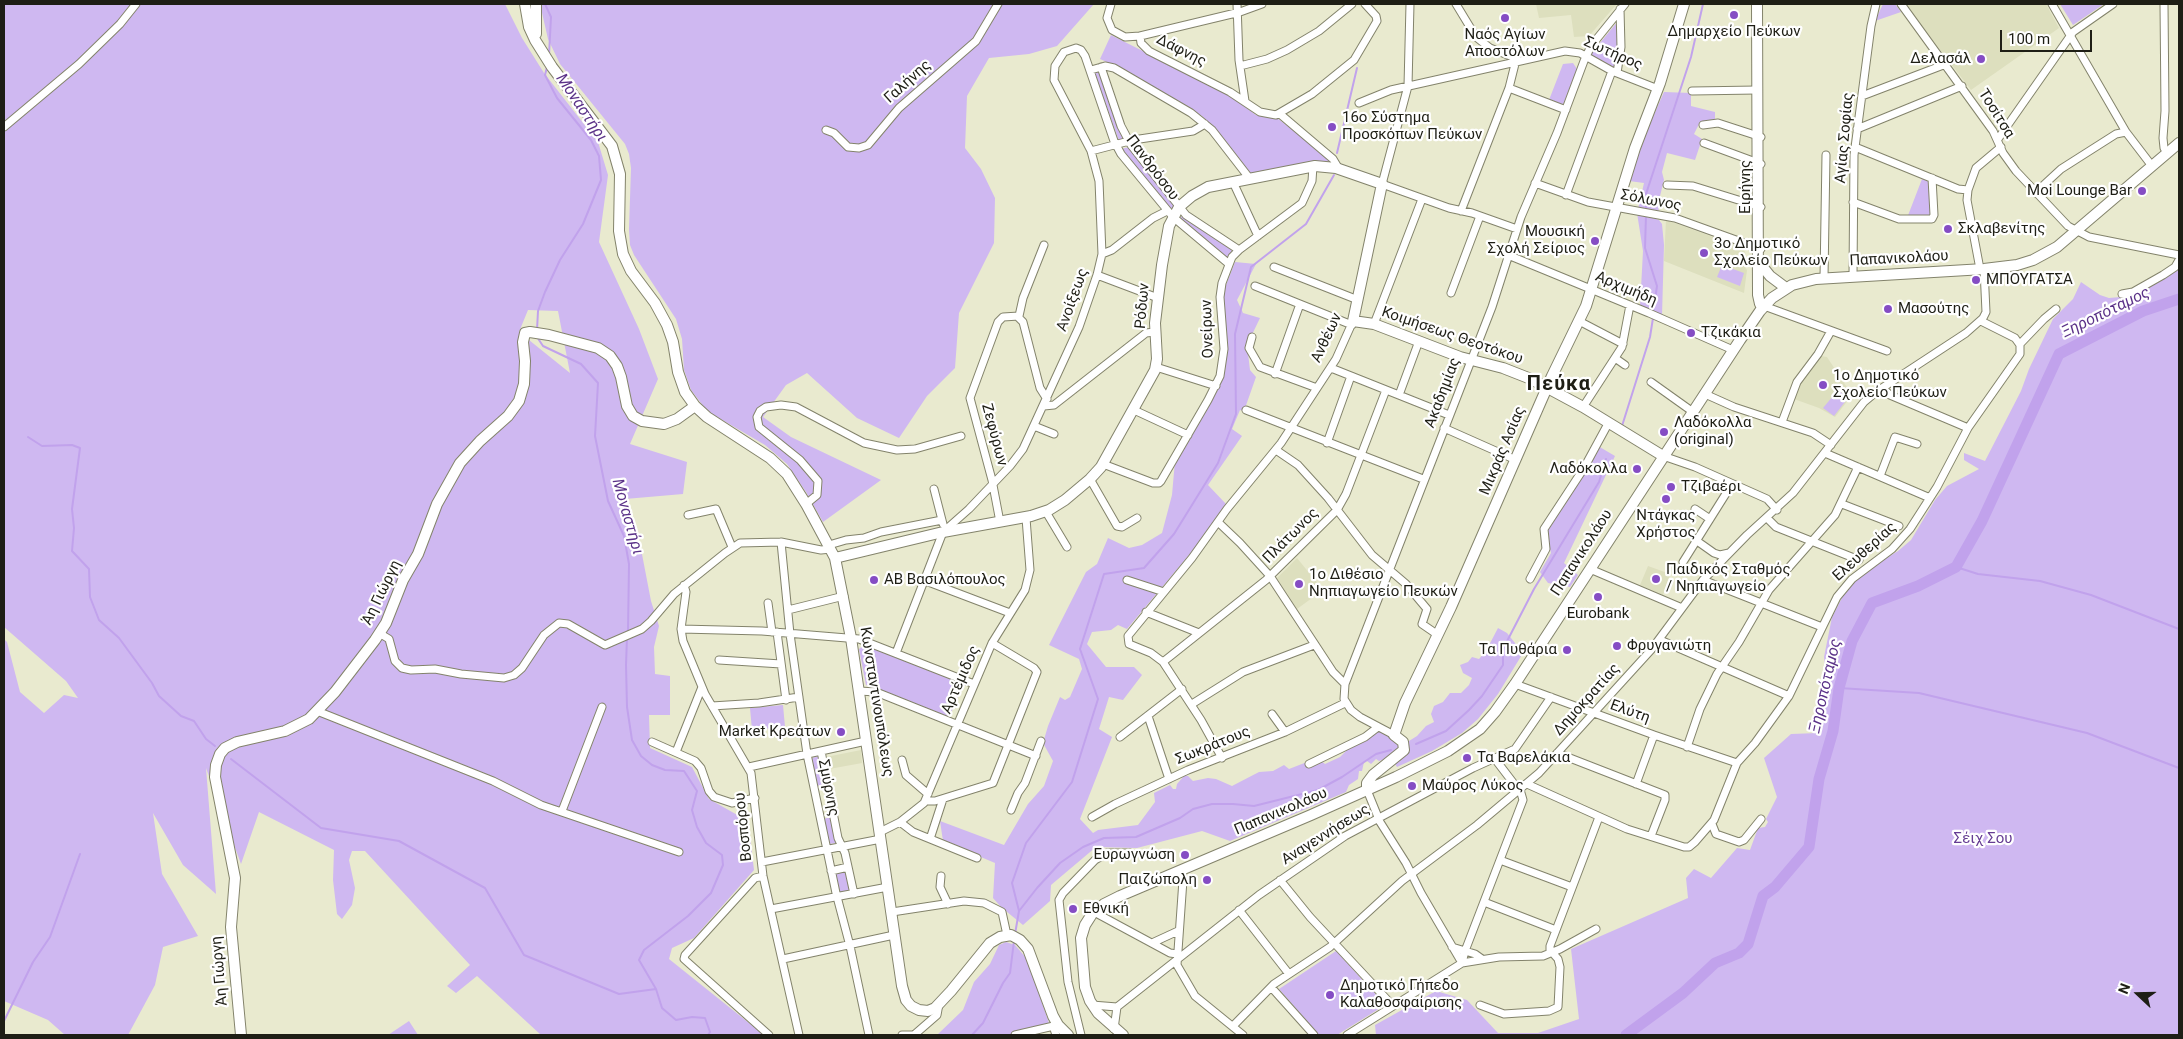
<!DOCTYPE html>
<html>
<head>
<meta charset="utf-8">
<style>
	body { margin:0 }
	#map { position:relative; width:2183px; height:1039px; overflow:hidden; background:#e9eacf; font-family:Roboto,sans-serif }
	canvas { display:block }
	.frame { position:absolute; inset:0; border:5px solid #1e1e15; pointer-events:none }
	.north { position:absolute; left:2113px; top:969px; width:50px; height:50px; -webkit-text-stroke:4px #fff; paint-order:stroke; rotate:291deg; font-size:14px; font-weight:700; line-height:20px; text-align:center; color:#1e1e15 }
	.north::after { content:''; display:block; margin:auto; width:18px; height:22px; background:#1e1e15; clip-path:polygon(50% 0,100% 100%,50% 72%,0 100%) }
	.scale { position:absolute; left:2000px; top:30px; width:92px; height:22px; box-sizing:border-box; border:2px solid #1e1e15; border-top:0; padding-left:6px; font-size:15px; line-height:18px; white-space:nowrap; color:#1e1e15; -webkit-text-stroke:4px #fff; paint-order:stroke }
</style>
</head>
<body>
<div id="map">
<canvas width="2183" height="1039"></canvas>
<div class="frame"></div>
<div class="north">N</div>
<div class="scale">100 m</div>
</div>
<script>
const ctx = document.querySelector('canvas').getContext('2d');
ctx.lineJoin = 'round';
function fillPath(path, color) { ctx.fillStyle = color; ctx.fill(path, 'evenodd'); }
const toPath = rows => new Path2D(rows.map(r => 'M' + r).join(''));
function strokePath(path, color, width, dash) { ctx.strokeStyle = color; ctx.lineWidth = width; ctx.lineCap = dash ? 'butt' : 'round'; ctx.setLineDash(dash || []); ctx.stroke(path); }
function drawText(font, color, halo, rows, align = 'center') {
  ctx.font = font + ' Roboto,sans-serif'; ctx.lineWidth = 4.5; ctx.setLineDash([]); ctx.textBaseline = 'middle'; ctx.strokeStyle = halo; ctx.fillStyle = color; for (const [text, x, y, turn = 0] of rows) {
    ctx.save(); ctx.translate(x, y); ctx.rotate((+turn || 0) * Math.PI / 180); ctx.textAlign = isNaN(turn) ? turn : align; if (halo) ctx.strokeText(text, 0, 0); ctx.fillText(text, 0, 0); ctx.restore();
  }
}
const built = toPath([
	[1536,4,1616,4,1616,5,1589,36,1574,37,1571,15,1539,18],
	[1905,4,2046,4,2059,28,1971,90],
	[1666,220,1744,248,1746,257,1744,266,1747,270,1744,293,1664,261],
	[1821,356,1827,357,1852,395,1835,417,1819,408,1794,399,1803,376],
	[1297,558,1323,590,1297,609,1277,578],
	[1648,566,1670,574,1663,595,1640,585],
	[861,750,862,763,829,769,826,757]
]);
const green = toPath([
	[4,4,505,4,522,38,544,73,598,142,608,175,599,242,639,329,658,379,630,444,687,462,683,494,625,499,623,514,641,549,651,601,659,626,654,647,655,674,670,676,670,715,649,715,650,748,692,767,709,799,748,821,754,870,694,938,672,948,669,959,764,1035,541,1035,477,976,456,993,447,986,470,965,365,851,352,851,349,860,355,888,352,905,342,919,337,914,333,880,334,850,259,812,241,864,206,768,216,894,183,865,153,813,162,874,198,936,163,947,155,985,128,1035,65,1035,48,1020,4,1001,4,639,7,642,20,692,44,713,64,695,78,698,66,681,4,627],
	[528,310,558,311,570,373,519,332],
	[540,4,1094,4,1057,46,1029,54,989,58,967,96,965,148,981,169,995,198,994,243,959,313,955,368,927,396,899,438,857,418,807,373,786,385,763,417,791,437,881,480,823,522,806,492,787,464,765,445,707,411,691,390,684,370,682,339,676,319,634,255,630,245,629,229,631,168,629,154,625,144,560,64,548,39],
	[1883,4,1895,4,1901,12,1875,21],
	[2060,4,2104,4,2073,25],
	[1618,21,1620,35,1616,67,1613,67,1592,57,1591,54],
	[1111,35,1226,93,1256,115,1277,118,1329,158,1331,163,1322,161,1305,164,1253,176,1218,132,1202,116,1125,70,1100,59],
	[1573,63,1577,69,1563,105,1549,100,1563,64],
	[1101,69,1123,140,1119,141,1094,71],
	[1664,92,1691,93,1691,106,1715,112,1715,121,1700,122,1694,134,1702,139,1695,160,1667,153,1662,172,1664,180,1658,204,1659,212,1638,209,1644,183,1629,181,1648,128],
	[1129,147,1175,205,1170,210,1121,149],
	[1922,179,1930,182,1932,217,1907,218],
	[1637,213,1659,220,1662,224,1664,245,1662,316,1640,307,1643,251],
	[1182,216,1231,248,1232,252,1228,258,1226,259,1178,221],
	[1235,262,1256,264,1237,300,1243,313,1260,318,1247,345,1250,370,1256,377,1244,411,1240,410,1232,429,1242,436,1208,485,1226,504,1194,549,1127,629,1118,625,1111,630,1092,632,1087,644,1106,667,1134,667,1142,675,1123,700,1109,697,1099,729,1112,737,1080,819,1093,833,1098,830,1138,825,1155,802,1154,793,1170,785,1173,789,1176,789,1177,784,1184,776,1188,776,1193,781,1208,778,1216,779,1232,786,1259,772,1273,771,1284,765,1289,769,1307,762,1320,760,1325,764,1340,757,1350,747,1380,731,1390,735,1401,746,1417,736,1426,726,1434,722,1431,714,1434,706,1443,702,1450,693,1461,693,1469,685,1472,678,1463,673,1460,665,1468,662,1472,657,1479,659,1486,651,1498,628,1507,633,1523,653,1498,694,1478,719,1462,733,1432,751,1397,767,1391,757,1379,761,1376,759,1371,764,1367,761,1364,762,1362,771,1359,771,1358,779,1349,785,1346,792,1230,841,1202,831,1137,848,1096,847,1051,885,1050,901,1023,925,1001,907,993,898,995,863,943,841,940,821,1004,845,1028,804,1044,786,1053,761,1043,743,1048,726,1060,697,1065,700,1070,697,1082,669,1079,659,1049,645,1086,572,1097,564,1108,538,1129,548,1142,545,1162,533,1172,495,1175,461,1217,391,1225,371,1228,346,1224,310,1224,290],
	[1722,265,1744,273,1740,286,1717,277],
	[2179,269,2179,1035,1376,1035,1375,1025,1436,991,1467,1000,1498,1033,1538,1033,1579,1019,1571,949,1688,898,1686,878,1694,869,1711,878,1737,848,1750,850,1758,828,1765,827,1768,822,1766,819,1777,797,1764,758,1791,734,1818,733,1828,690,1824,657,1832,617,1845,592,1853,581,1867,570,1898,551,1911,540,1935,500,1947,486,1979,469,1964,460,1964,453,1985,461,2021,391,2029,369,2053,319,2073,299,2081,282,2100,295,2109,298,2132,296],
	[1838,390,1848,398,1834,416,1823,408],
	[1598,446,1615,456,1564,563,1578,575,1570,587,1548,583,1540,572,1551,553,1545,530],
	[864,645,963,684,949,718,866,685,859,649],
	[783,705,785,727,752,730,750,708],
	[819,756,825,784,817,786,812,758],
	[831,817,837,843,828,844,823,819],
	[846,870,851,891,839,893,834,873],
	[1006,942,1015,945,1027,959,1049,1023,1008,1035,937,1035,963,1010,974,982,990,964,999,945],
	[1336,951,1382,1001,1382,1007,1337,1035,1319,1035,1279,989],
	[409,1021,418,1035,388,1035]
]);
const stream = toPath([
	[545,4,551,17,549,55],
	[1337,153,1357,68],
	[1646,210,1646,194,1691,57,1703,4],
	[1646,215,1645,248,1657,286,1653,313],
	[537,330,538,311,545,292,560,260,583,224,601,180,599,156,591,140,557,98,545,75,547,67],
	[537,337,543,346,581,364,598,383,595,436,608,501,624,536,629,564,628,632],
	[1622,426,1650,337,1653,318],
	[28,437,42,446,72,445,80,448,72,509,74,528,72,551,89,569,90,597,99,620,119,638,152,683,159,696,181,716,194,721,206,739,215,746],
	[1956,567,1978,574,2040,581,2091,595,2179,629],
	[627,637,626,665,627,707,632,740,641,756,652,765,665,770,684,771,697,791,692,810,697,827,706,843,722,855,723,865,711,893,688,916,644,950,639,960,656,989,662,1008,676,1020,692,1017,705,1018,710,1032,708,1035],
	[1839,688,1919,693,2087,733,2179,768],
	[1416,744,1446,731,1469,710,1482,696,1503,665,1503,649,1534,589,1599,482,1606,459],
	[231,759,321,828,399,841,485,888,524,955,619,994,656,989],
	[1019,911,1012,883,1026,843,1072,782,1098,699,1080,649,1104,574,1144,568,1174,534,1218,463,1236,414,1235,334,1251,267,1306,224,1334,175],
	[1015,934,1019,911,1037,888,1060,863,1083,847,1104,838,1136,837,1180,818,1193,809,1212,804,1233,804,1254,806,1318,790,1342,777,1376,754,1391,750],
	[4,1021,33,962,50,937,80,854],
	[972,1035,983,1023,1003,983,1010,973,1014,941]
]);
const river = toPath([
	[1626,1035,1683,993,1715,963,1739,953,1748,944,1763,896,1775,887,1809,847,1819,779,1833,731,1839,688,1852,641,1872,603,1918,586,1956,567,1982,521,2059,354,2143,311,2179,299]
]);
const street = toPath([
	[1111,4,1107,18,1112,30,1125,37,1140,36],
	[1237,4,1239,60,1245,101],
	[1262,4,1240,12,1140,36,1141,43,1149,51,1230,92,1260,112,1276,115,1312,94,1354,60,1377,21,1376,16,1365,4],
	[1410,4,1408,86,1382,184,1449,208,1472,213,1517,229],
	[1456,4,1476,37,1490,48,1513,57,1515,64,1509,88,1461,211],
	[1901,4,1993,131,2003,153,2016,171,2068,226,2089,237,2179,255],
	[2052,4,2126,132,2152,166],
	[2164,4,2165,111,2163,138,2164,148,2167,153],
	[1240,66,1267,59,1287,50,1319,31,1352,4],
	[1101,67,1121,126,1131,145,1186,215,1239,250],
	[1091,70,1105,66,1114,68,1191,113,1212,130,1250,179],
	[1617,73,1621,47,1620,9],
	[1509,88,1566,110],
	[1692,91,1757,90],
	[1862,96,1946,64],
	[1359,103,1391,90,1565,51,1580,53,1612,71,1658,89],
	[1280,114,1333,159,1339,169],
	[1703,125,1718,123,1761,137],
	[4,127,79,64,120,24,136,4],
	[1857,129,1962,86],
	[826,130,834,133,848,147,859,148,868,145,899,108,976,41,998,4],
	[1998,139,2073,32,2113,4],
	[1704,143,1761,164],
	[1855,147,1958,189,1968,190],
	[1091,151,1133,140,1193,131,1205,124],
	[1233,182,1258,236],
	[1535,183,1588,202,1675,218,1761,249],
	[1667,185,1693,186,1761,207],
	[2035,193,2061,169,2116,134,2126,132],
	[1566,195,1612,71],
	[1853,202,1899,219,1932,219,1934,215,1932,178],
	[1102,254,1112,250,1153,218,1167,211],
	[1508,255,1649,313,1733,350],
	[1274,267,1358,300],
	[1980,269,1967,200,1968,190,1976,168,2001,147],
	[1097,275,1158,298],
	[1853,276,1854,155,1871,26,1876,4],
	[1824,278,1826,155],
	[1255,286,1352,325],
	[1451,293,1480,216],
	[2122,294,2133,292,2163,275,2175,267,2179,260],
	[1764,306,1887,351],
	[1018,317,1023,322,1040,388,1047,399],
	[1579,321,1623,344],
	[1374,324,1422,199],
	[1252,337,1249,348,1260,367,1317,388],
	[2020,344,2044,319,2056,309],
	[1615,358,1625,365],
	[1156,367,1216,386],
	[1331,368,1449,415],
	[1275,374,1300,304],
	[1651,382,1693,412],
	[1882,388,1890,395,1968,428],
	[1705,394,1734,407,1813,433,1831,445],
	[1399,395,1419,341],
	[1044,406,1054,405,1146,333,1155,332],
	[1583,407,1622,347,1630,305],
	[1134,410,1188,435],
	[1246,410,1423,479],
	[1782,422,1797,382,1818,354,1831,331],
	[1034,426,1054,434],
	[1444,428,1516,460],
	[1327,443,1351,376],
	[1276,450,1298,465,1328,498,1372,555,1406,584,1427,609,1422,624,1438,635],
	[1825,453,1930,498],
	[1663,456,1695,467,1767,499,1777,510],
	[1103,464,1153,483,1159,483,1161,481,1208,400,1220,376,1224,349,1220,297,1222,283,1232,257,1239,250,1302,203,1312,181,1313,166],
	[1880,476,1895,437,1917,444],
	[1090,479,1117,526,1122,527,1137,518],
	[934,489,943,524],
	[806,504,817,495,818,481,800,460,759,427,757,417,760,411,766,407,781,405,796,407,864,443,897,450,915,449,961,436],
	[1842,504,1899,526],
	[1695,509,1710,519],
	[1046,512,1067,547],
	[688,515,716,509,732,547],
	[1767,518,1776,527,1859,560],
	[1000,522,992,480,970,398,998,322,1003,317,1019,316,1023,298,1044,245],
	[1218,522,1240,543,1270,576,1333,672,1345,684],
	[1697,541,1714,553,1720,555,1729,553],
	[781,542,790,634,807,754,836,893,850,946,869,1035],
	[829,545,846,540,864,538,881,532,942,520],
	[1683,562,1732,484],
	[1590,569,1682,608],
	[1530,579,1546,549,1544,529,1584,468,1609,422],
	[923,580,1010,613],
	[1127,580,1164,592],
	[1703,580,1822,627],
	[684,585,686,592,681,629,762,631,859,639,974,684],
	[768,603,772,632],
	[788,610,844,596],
	[1146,612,1199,633],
	[681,629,683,641,705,694,751,773,763,876,799,1035],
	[777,632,786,700],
	[379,633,389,639,395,661,402,668,411,670,435,669,461,674,504,678,514,675,522,668,544,635,559,623,568,624,605,645,642,629,651,621,674,594,725,553,740,543,781,542,821,550,831,549],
	[1660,640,1789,696],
	[896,653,943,532,969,509,1010,466,1023,449,1079,327,1097,275,1102,254,1099,181,1091,151,1054,80,1055,66,1064,52,1076,48,1081,50,1085,56,1114,141,1121,154,1173,217,1229,264],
	[719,660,781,664],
	[1163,662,1266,580,1337,510,1346,494,1386,390],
	[1515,684,1654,735,1737,763],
	[859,691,876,692,1036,756],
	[1192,704,1243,672,1314,645],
	[712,706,759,703,799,697],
	[317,711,493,781,541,805,679,852],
	[1272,714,1285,732],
	[1148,716,1169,779],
	[1394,735,1360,717,1351,710,1344,699,1345,684,1492,307,1521,217,1557,133,1584,61,1591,46,1625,4],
	[1120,737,1182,689],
	[652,742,695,761,701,768,709,791,714,797,732,803,755,798],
	[1687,747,1700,709,1717,674,1739,642,1769,590,1835,515,1858,467],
	[821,751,838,838,845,853,854,894],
	[676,752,702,687],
	[1557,753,1665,795,1665,800,1651,836],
	[1222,758,1201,720,1163,662,1151,653,1129,644,1128,636,1192,558,1227,509,1281,443,1336,359,1353,321],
	[902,760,906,775,928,794],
	[1309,764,1365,737,1378,727],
	[749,767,866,741],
	[1527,784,1627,829,1684,847,1689,847,1695,842,1714,820,1737,763,1755,743,1789,696,1837,597,1852,579,1892,549,1910,529,1937,487,1968,428,2020,354,2020,345,2015,338,1981,321],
	[1636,784,1654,735],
	[1367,790,1380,822,1406,863,1421,893,1462,963],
	[925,801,935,801,993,783,1037,672,1034,668,992,643],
	[1011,810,1018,793,1025,783,1041,741],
	[562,811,602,707],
	[1092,817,1115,804,1188,770,1285,732,1345,703],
	[900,822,913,832,977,858],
	[1712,824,1716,834,1739,842,1744,840,1761,819],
	[880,832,900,822,924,803,992,643,1025,590,1030,570,1026,518],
	[930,839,943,799],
	[1500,860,1572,887],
	[762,862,881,839],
	[1181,870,1183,880,1177,965,1195,996,1243,1035],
	[831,871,848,867],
	[763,876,755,878,685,955,684,959,769,1035],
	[941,876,940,887,948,904],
	[1280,880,1310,917,1393,1006],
	[1484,902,1556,930],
	[771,909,888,887],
	[1239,910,1289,974],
	[892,912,964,901,984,903,1002,912,1007,935],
	[1094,912,1170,953,1177,954],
	[1152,943,1178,931],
	[1452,947,1475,954,1482,959],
	[783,959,894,935],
	[1462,963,1465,951,1523,800,1521,793,1495,759],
	[1271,987,1314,1035],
	[1092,1005,1117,1007,1259,895,1345,836,1473,768,1515,749,1551,697],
	[1480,1005,1504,1014,1549,1011,1558,1007,1560,967,1558,959,1550,950,1550,946,1599,817],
	[1053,1026,1056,1035],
	[1233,1026,1274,984,1330,947,1402,881,1477,825,1539,773,1651,650,1703,580,1747,535,1793,493,1864,402,1876,392,1966,333,1983,318,1986,312,1984,269],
	[1114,1029,1117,1007],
	[902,1035,912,1035],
	[914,1035,937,1015,939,1004],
	[1015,1035,1058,1025],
	[1081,1035,1068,982,1059,900,1063,893,1095,860,1107,853,1130,853],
	[1347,1035,1462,963,1499,957,1543,956,1560,949,1596,929]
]);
const secondary = toPath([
	[525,4,529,27,535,40,552,67,612,146,620,174,619,231,623,254,631,271,655,303,667,325,673,342,678,372,685,392,695,406,707,417,770,458,787,474,806,504,835,558,851,638,902,986,906,1000,911,1006,919,1010,928,1011,935,1008,951,991,990,943,1000,937,1011,935,1020,940,1028,949,1053,1016,1058,1025,1068,1035],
	[536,4,536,34],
	[1757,4,1758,295,1760,304,1764,306],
	[1762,266,1770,276,1786,288],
	[835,558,943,532,1031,516,1049,510,1065,500,1090,479,1101,467,1155,370,1157,359,1155,323,1162,265,1169,226,1179,207,1192,196,1208,187,1315,166,1336,168,1382,184,1353,321,1374,324,1460,357,1503,368,1531,379,1583,407,1663,456],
	[1367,790,1367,783,1373,775,1404,750,1403,742,1394,735,1405,703,1451,607,1552,376,1586,306,1635,148,1660,83,1684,4],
	[241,1035,231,927,235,878,215,777,216,765,220,754,225,748,237,742,285,731,309,719,335,692,375,640,386,623,403,580,418,554,437,504,460,463,480,441,508,416,519,401,524,384,525,361,523,342,525,333,530,332,549,335,598,348,610,356,617,366,621,377,627,406,633,416,642,421,664,424,677,419,695,406],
	[1123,1035,1098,1013,1090,1001,1085,987,1081,938,1085,925,1092,914,1104,904,1120,896,1311,815,1396,777,1448,751,1480,729,1495,712,1515,684,1740,340,1760,311,1772,298,1792,285,1816,279,1984,269,2017,265,2033,260,2057,247,2179,143]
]);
const markers = [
	[1734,15,5,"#854dc4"],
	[1505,18,5,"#854dc4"],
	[1981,59,5,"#854dc4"],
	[1332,127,5,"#854dc4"],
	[2142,191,5,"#854dc4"],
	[1948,229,5,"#854dc4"],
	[1595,241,5,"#854dc4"],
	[1704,253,5,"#854dc4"],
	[1976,280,5,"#854dc4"],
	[1888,309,5,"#854dc4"],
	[1691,333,5,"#854dc4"],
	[1823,385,5,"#854dc4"],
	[1664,432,5,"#854dc4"],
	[1637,469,5,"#854dc4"],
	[1671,487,5,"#854dc4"],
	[1666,499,5,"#854dc4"],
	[1656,579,5,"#854dc4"],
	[874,580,5,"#854dc4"],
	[1299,584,5,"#854dc4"],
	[1598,597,5,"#854dc4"],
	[1617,646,5,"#854dc4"],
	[1567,650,5,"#854dc4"],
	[841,732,5,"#854dc4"],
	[1467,758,5,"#854dc4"],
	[1412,786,5,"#854dc4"],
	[1185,855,5,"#854dc4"],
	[1207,880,5,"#854dc4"],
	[1073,909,5,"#854dc4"],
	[1330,995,5,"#854dc4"]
];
const poiNames = [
	["Δημαρχείο Πεύκων",1734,32,"center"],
	["Ναός Αγίων",1505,35,"center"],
	["Αποστόλων",1505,52,"center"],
	["Δελασάλ",1971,59,"right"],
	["16ο Σύστημα",1342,118],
	["Προσκόπων Πεύκων",1342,135],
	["Moi Lounge Bar",2132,191,"right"],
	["Σκλαβενίτης",1958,229],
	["Μουσική",1585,232,"right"],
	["Σχολή Σείριος",1585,249,"right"],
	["3ο Δημοτικό",1714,244],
	["Σχολείο Πεύκων",1714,261],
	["ΜΠΟΥΓΑΤΣΑ",1986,280],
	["Μασούτης",1898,309],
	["Τζικάκια",1701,333],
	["1ο Δημοτικό",1833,376],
	["Σχολείο Πεύκων",1833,393],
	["Λαδόκολλα",1674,423],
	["(original)",1674,440],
	["Λαδόκολλα",1627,469,"right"],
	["Τζιβαέρι",1681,487],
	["Ντάγκας",1666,516,"center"],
	["Χρήστος",1666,533,"center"],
	["Παιδικός Σταθμός",1666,570],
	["/ Νηπιαγωγείο",1666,587],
	["1ο Διθέσιο",1309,575],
	["Νηπιαγωγείο Πευκών",1309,592],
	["ΑΒ Βασιλόπουλος",884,580],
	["Eurobank",1598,614,"center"],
	["Φρυγανιώτη",1627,646],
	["Τα Πυθάρια",1557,650,"right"],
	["Market Κρεάτων",831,732,"right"],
	["Τα Βαρελάκια",1477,758],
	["Μαύρος Λύκος",1422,786],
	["Ευρωγνώση",1175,855,"right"],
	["Παιζώπολη",1197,880,"right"],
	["Εθνική",1083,909],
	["Δημοτικό Γήπεδο",1340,986],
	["Καλαθοσφαίρισης",1340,1003]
];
const streetNames = [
	["Δάφνης",1181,51,27],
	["Σωτήρος",1613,54,24],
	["Γαλήνης",908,82,-42],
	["Τοσίτσα",1996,114,58],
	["Αγίας Σοφίας",1845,138,-85],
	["Πανδρόσου",1152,168,53],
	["Ειρήνης",1746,187,-90],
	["Σόλωνος",1651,201,11],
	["Παπανικολάου",1899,259,-3],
	["Αρχιμήδη",1626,289,23],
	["Ανοίξεως",1073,300,-70],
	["Ρόδων",1143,306,-85],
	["Ονείρων",1208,329,-92],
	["Κοιμήσεως Θεοτόκου",1452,336,19],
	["Ανθέων",1327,338,-65],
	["Ακαδημίας",1443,393,-69],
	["Ζεφύρων",994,435,75],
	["Μικράς Ασίας",1503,451,-67],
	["Πλάτωνος",1291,536,-45],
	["Ελευθερίας",1865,552,-42],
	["Παπανικολάου",1582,553,-57],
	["Άη Γιώργη",382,593,-64],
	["Αρτέμιδος",961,680,-66],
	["Δημοκρατίας",1587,700,-48],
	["Κωνσταντινουπόλεως",876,702,81],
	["Ελύτη",1630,712,20],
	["Σωκράτους",1213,746,-22],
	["Σμύρνης",828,788,79],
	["Παπανικολάου",1281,812,-23],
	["Βοσπόρου",744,827,-96],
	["Αναγεννήσεως",1326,835,-32],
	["Άη Γιώργη",220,971,-95]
];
const parkNames = [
	["Σέιχ Σου",1983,839]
];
const waterNames = [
	["Μοναστήρι",581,108,56],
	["Ξηροπόταμος",2106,313,-26],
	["Μοναστήρι",627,517,74],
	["Ξηροπόταμος",1826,686,-77]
];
const districtNames = [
	["Πεύκα",1559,385]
];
fillPath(built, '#dddfbe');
fillPath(green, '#cfb8f1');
strokePath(stream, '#c1a2ec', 2);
strokePath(river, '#c1a2ec', 11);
strokePath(street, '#83836b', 9);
strokePath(secondary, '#83836b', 12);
strokePath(street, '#fff', 7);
strokePath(secondary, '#fff', 10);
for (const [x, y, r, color] of markers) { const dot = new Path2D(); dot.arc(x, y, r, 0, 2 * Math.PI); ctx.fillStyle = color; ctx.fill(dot); strokePath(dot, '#fff', 2); }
drawText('15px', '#1e1e15', '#fff', poiNames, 'left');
drawText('15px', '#1e1e15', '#fff', streetNames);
drawText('15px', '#653c93', '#fff', parkNames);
drawText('italic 16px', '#5b3288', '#fff', waterNames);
ctx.letterSpacing = '1px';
drawText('bold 20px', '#1e1e15', '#fff', districtNames);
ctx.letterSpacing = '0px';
</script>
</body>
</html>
